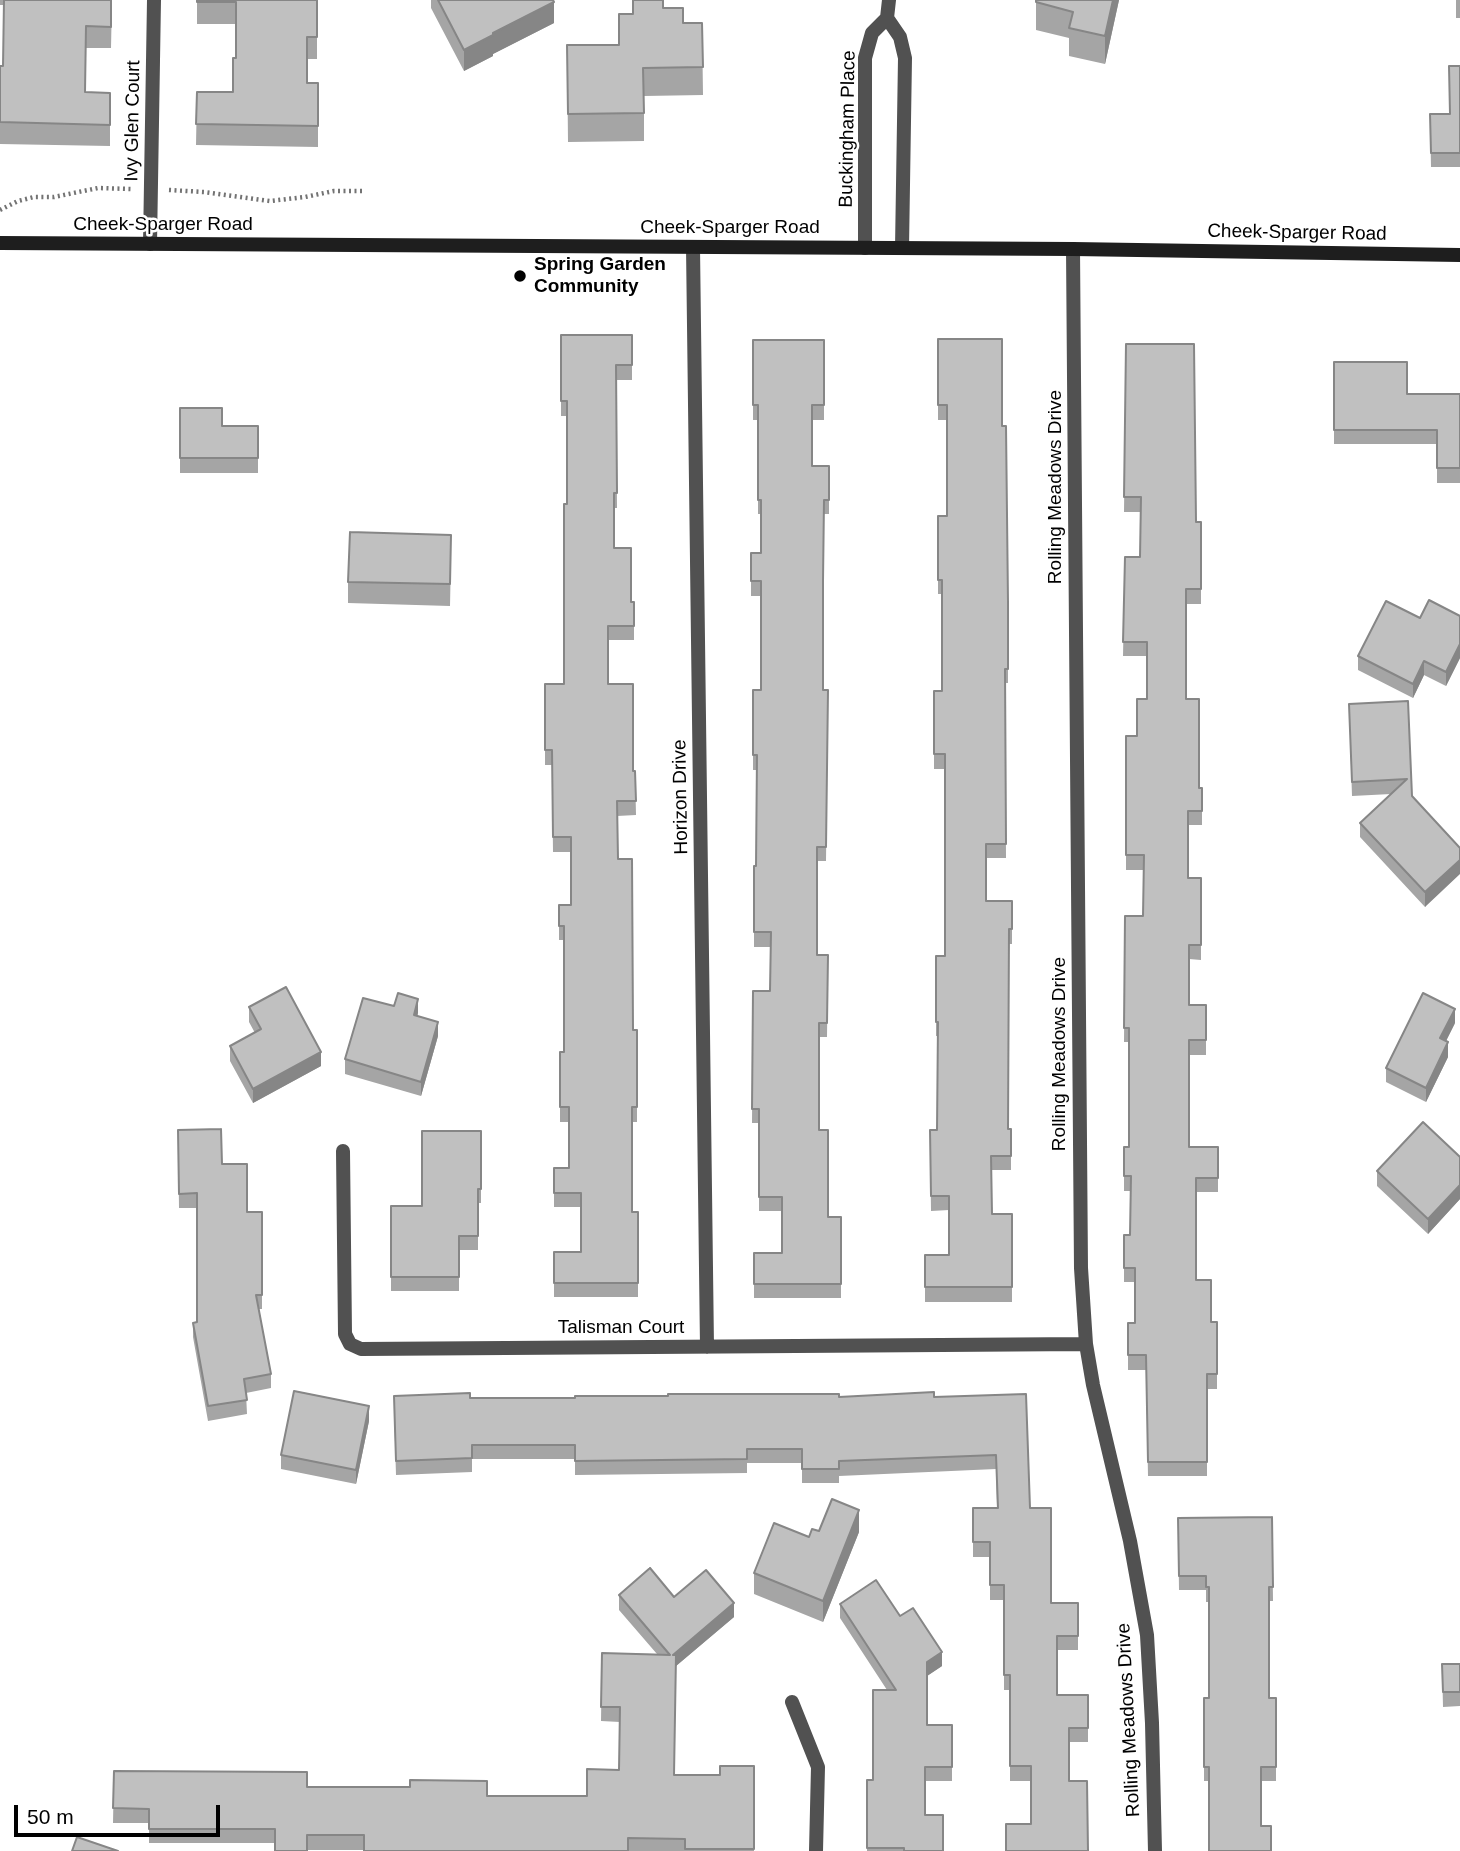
<!DOCTYPE html>
<html>
<head>
<meta charset="utf-8">
<style>
	body { margin:0 }
	#map { position:relative; width:1460px; height:1851px; overflow:hidden; background:#fff; font-family:Helvetica,sans-serif }
	canvas { display:block }
	.scale { position:absolute; left:14px; top:1805px; width:206px; height:32px; box-sizing:border-box; border:4px solid #000; border-top:0; padding-left:9px; font-size:21px; line-height:24px; white-space:nowrap; color:#000; -webkit-text-stroke:5px #fff; paint-order:stroke }
</style>
</head>
<body>
<div id="map">
<canvas width="1460" height="1851"></canvas>
<div class="scale">50 m</div>
</div>
<script>
const ctx = document.querySelector('canvas').getContext('2d');
ctx.lineJoin = 'round';
const toPath = rows => new Path2D(rows.map(r => 'M' + r).join(''));
function strokePath(path, color, width, dash) { ctx.strokeStyle = color; ctx.lineWidth = width; ctx.lineCap = dash ? 'butt' : 'round'; ctx.setLineDash(dash || []); ctx.stroke(path); }
function fillPath(path, color) { ctx.fillStyle = color; ctx.fill(path, 'evenodd'); }
function drawText(font, color, halo, rows, align = 'center') {
  ctx.font = font + ' Helvetica,sans-serif'; ctx.lineWidth = 5; ctx.setLineDash([]); ctx.textBaseline = 'middle'; ctx.strokeStyle = halo; ctx.fillStyle = color; for (const [text, x, y, turn = 0] of rows) {
    ctx.save(); ctx.translate(x, y); ctx.rotate((+turn || 0) * Math.PI / 180); ctx.textAlign = isNaN(turn) ? turn : align; if (halo) ctx.strokeText(text, 0, 0); ctx.fillText(text, 0, 0); ctx.restore();
  }
}
const path = toPath([
	[169,190,204,192,270,201,305,197,334,191,362,191],
	[0,210,18,201,34,197,54,197,98,188,132,189]
]);
const street = toPath([
	[887,18,900,37,905,58,902,248],
	[150,244,154,0],
	[693,247,707,1347],
	[865,248,865,58,872,33,887,18,889,0],
	[1073,249,1081,1268,1086,1344,1093,1385,1130,1541,1147,1635,1152,1723,1155,1851],
	[343,1151,345,1334,350,1344,361,1349,1086,1344],
	[792,1702,818,1767,816,1851]
]);
const secondary = toPath([
	[0,243,1073,249,1460,255]
]);
const wall = toPath([
	[0,0,112,0,111,48,86,48,85,92,110,93,110,146,0,144,0,66,3,66,4,5,0,5],
	[197,0,317,0,317,59,307,59,307,83,318,83,318,147,196,145,197,92,233,92,236,58,236,24,197,24],
	[431,0,553,0,554,23,493,54,493,56,464,71,431,8],
	[1036,0,1119,0,1105,64,1069,56,1069,38,1036,30],
	[1456,0,1460,0,1460,18,1456,18],
	[663,8,683,23,702,23,703,95,644,96,644,141,568,142,567,45,619,45,633,14],
	[1460,66,1460,167,1431,167,1430,114,1450,114],
	[561,335,632,335,632,380,616,380,617,508,614,508,614,548,631,602,634,602,634,640,608,640,608,684,633,771,635,771,636,815,617,816,618,859,633,1030,637,1030,637,1122,632,1122,632,1212,638,1212,638,1297,554,1297,554,1252,581,1252,581,1207,554,1207,554,1168,569,1168,569,1122,560,1122,560,1052,564,1052,564,940,559,940,559,905,571,905,571,852,553,852,552,765,545,765,545,684,564,684,567,504,567,416,561,416],
	[938,339,1002,426,1008,603,1008,683,1005,683,1006,858,986,858,986,901,1012,901,1012,944,1009,944,1008,1129,1011,1129,1011,1170,991,1170,992,1214,1012,1214,1012,1302,925,1302,925,1255,949,1255,949,1210,931,1211,930,1130,937,1130,938,1036,936,1036,936,956,945,956,945,769,934,769,934,691,942,691,942,594,938,594,938,516,947,516,947,420,938,420],
	[753,340,824,340,824,420,812,420,812,466,829,466,829,514,824,514,823,596,823,690,828,690,826,861,817,861,817,955,828,955,827,1037,819,1037,819,1130,828,1217,841,1217,841,1298,754,1298,754,1253,782,1253,782,1211,759,1211,759,1123,752,1123,753,991,770,991,771,947,754,947,754,866,756,866,757,770,753,770,753,690,761,690,761,596,751,596,751,553,761,553,761,514,758,514,758,420,753,420],
	[1126,344,1196,522,1201,522,1201,604,1186,604,1186,699,1199,788,1202,788,1202,825,1188,825,1188,878,1201,878,1201,960,1189,959,1189,1005,1206,1005,1206,1055,1189,1055,1189,1147,1218,1147,1218,1192,1196,1192,1196,1280,1211,1322,1217,1322,1217,1389,1207,1389,1207,1476,1148,1476,1146,1370,1128,1370,1128,1323,1135,1323,1135,1282,1124,1282,1124,1235,1130,1235,1131,1191,1124,1191,1124,1147,1129,1147,1129,1042,1124,1042,1125,916,1143,916,1144,870,1126,870,1126,736,1137,736,1147,699,1147,656,1123,656,1125,557,1140,557,1141,512,1124,512],
	[1334,362,1407,394,1460,394,1460,483,1437,483,1437,444,1334,444],
	[180,408,222,426,258,426,258,473,180,473],
	[451,556,450,606,348,603,348,582],
	[1460,616,1460,658,1446,686,1424,675,1413,698,1358,670,1358,656,1420,618],
	[1408,701,1412,796,1460,848,1425,907,1360,837,1360,823,1391,794,1352,796,1349,704],
	[249,1007,321,1066,253,1103,230,1061,230,1046,255,1033,249,1022],
	[418,1013,417,1016,438,1036,421,1096,345,1074,345,1059],
	[1455,1023,1446,1041,1448,1057,1426,1102,1386,1082,1386,1068],
	[178,1130,222,1164,247,1212,262,1212,262,1309,259,1309,271,1374,271,1388,246,1393,247,1414,208,1421,193,1337,193,1323,197,1322,197,1208,179,1208],
	[481,1131,481,1203,478,1203,478,1250,459,1250,459,1291,391,1291,391,1206,422,1206],
	[1460,1157,1460,1199,1428,1234,1377,1186,1377,1171],
	[1026,1394,1030,1508,1051,1603,1078,1603,1078,1650,1057,1650,1057,1695,1088,1695,1088,1742,1069,1742,1031,1824,1031,1781,1010,1781,1010,1690,1004,1690,1004,1600,990,1600,990,1557,973,1557,973,1508,997,1508,996,1469,839,1476,839,1483,802,1483,802,1463,747,1463,747,1473,575,1475,575,1459,472,1459,472,1472,396,1475,394,1410,470,1398,934,1397],
	[369,1421,356,1484,281,1469,281,1455],
	[1272,1517,1273,1601,1269,1601,1269,1698,1276,1698,1276,1781,1261,1781,1261,1826,1271,1851,1209,1781,1204,1781,1204,1698,1209,1698,1209,1602,1206,1602,1206,1590,1179,1590,1178,1518],
	[859,1532,823,1622,754,1594,754,1573,809,1537],
	[619,1595,674,1597,734,1617,676,1666,674,1775,720,1775,754,1766,754,1851,364,1851,364,1850,307,1850,275,1843,149,1843,149,1823,113,1823,114,1771,307,1787,487,1796,587,1796,619,1770,620,1722,601,1721,602,1653,657,1654,619,1610],
	[840,1604,900,1616,942,1666,927,1676,927,1725,952,1725,952,1781,925,1781,925,1815,943,1851,867,1851,867,1780,873,1780,887,1690,840,1618],
	[1442,1664,1460,1664,1460,1706,1443,1707]
]);
const shadedWall = toPath([
	[1113,0,1119,0,1105,64,1105,36],
	[554,2,554,23,493,54,493,56,464,71,464,50,493,33],
	[1460,644,1460,658,1446,686,1446,672],
	[1424,661,1424,675,1413,698,1413,684],
	[1460,860,1460,874,1425,907,1425,892],
	[418,999,418,1013,414,1029,414,1015],
	[1455,1009,1455,1023,1440,1053,1440,1038],
	[438,1022,438,1036,421,1096,421,1082],
	[1448,1042,1448,1057,1426,1102,1426,1088],
	[321,1052,321,1066,253,1103,253,1089],
	[1460,1185,1460,1199,1428,1234,1428,1219],
	[369,1406,369,1421,356,1484,356,1470],
	[859,1510,859,1532,823,1622,823,1601],
	[734,1603,734,1617,676,1666,673,1655],
	[942,1652,942,1666,927,1676,927,1662]
]);
const building = toPath([
	[4,0,111,0,111,27,86,26,85,92,110,93,110,125,0,122,0,66,3,66,4,0],
	[197,0,317,0,317,37,307,37,307,83,318,83,318,126,196,124,197,92,233,92,233,58,236,58,236,2,197,2,197,0],
	[438,0,553,0,554,2,493,33,493,35,464,50,438,0],
	[633,0,663,0,663,8,683,8,683,23,702,23,703,67,643,68,644,113,568,114,567,45,619,45,619,14,633,14,633,0],
	[1036,0,1113,0,1105,36,1069,28,1073,12,1036,2,1036,0],
	[1449,66,1460,66,1460,153,1431,153,1430,114,1450,114,1449,66],
	[561,335,632,335,632,365,616,365,617,493,614,493,614,548,631,548,631,602,634,602,634,626,608,626,608,684,633,684,633,771,635,771,636,801,617,801,618,859,632,859,633,1030,637,1030,637,1107,632,1107,632,1212,638,1212,638,1283,554,1283,554,1252,581,1252,581,1193,554,1193,554,1168,569,1168,569,1107,560,1107,560,1052,564,1052,564,926,559,926,559,905,571,905,571,837,553,837,552,750,545,750,545,684,564,684,564,504,567,504,567,401,561,401,561,335],
	[938,339,1002,339,1002,426,1006,426,1008,603,1008,669,1005,669,1006,844,986,844,986,901,1012,901,1012,929,1009,929,1008,1129,1011,1129,1011,1156,991,1156,992,1214,1012,1214,1012,1287,925,1287,925,1255,949,1255,949,1196,931,1196,930,1130,937,1130,938,1022,936,1022,936,956,945,956,945,754,934,754,934,691,942,691,942,580,938,580,938,516,947,516,947,405,938,405,938,339],
	[753,340,824,340,824,405,812,405,812,466,829,466,829,500,824,500,823,581,823,690,828,690,826,847,817,847,817,955,828,955,827,1023,819,1023,819,1130,828,1130,828,1217,841,1217,841,1284,754,1284,754,1253,782,1253,782,1197,759,1197,759,1109,752,1109,753,991,770,991,771,932,754,932,754,866,756,866,757,755,753,755,753,690,761,690,761,581,751,581,751,553,761,553,761,500,758,500,758,405,753,405,753,340],
	[1126,344,1194,344,1196,522,1201,522,1201,589,1186,589,1186,699,1199,699,1199,788,1202,788,1202,811,1188,811,1188,878,1201,878,1201,945,1189,945,1189,1005,1206,1005,1206,1040,1189,1040,1189,1147,1218,1147,1218,1178,1196,1178,1196,1280,1211,1280,1211,1322,1217,1322,1217,1374,1207,1374,1207,1462,1148,1462,1146,1355,1128,1355,1128,1323,1135,1323,1135,1268,1124,1268,1124,1235,1130,1235,1131,1176,1124,1176,1124,1147,1129,1147,1129,1028,1124,1028,1125,916,1143,916,1144,855,1126,855,1126,736,1137,736,1137,699,1147,699,1147,642,1123,642,1125,557,1140,557,1141,497,1124,497,1126,344],
	[1334,362,1407,362,1407,394,1460,394,1460,468,1437,468,1437,430,1334,430,1334,362],
	[180,408,222,408,222,426,258,426,258,458,180,458,180,408],
	[350,532,451,535,450,584,348,582,350,532],
	[1429,600,1460,616,1460,644,1446,672,1424,661,1413,684,1358,656,1386,601,1420,618,1429,600],
	[1408,701,1412,796,1460,848,1460,860,1425,892,1360,823,1407,779,1352,782,1349,704,1408,701],
	[286,987,321,1052,253,1089,230,1046,261,1029,249,1007,286,987],
	[398,993,418,999,414,1015,438,1022,421,1082,345,1059,363,998,394,1006,398,993],
	[1423,993,1455,1009,1440,1038,1448,1042,1426,1088,1386,1068,1423,993],
	[1423,1122,1460,1157,1460,1185,1428,1219,1377,1171,1423,1122],
	[221,1129,222,1164,247,1164,247,1212,262,1212,262,1295,256,1295,271,1374,244,1379,247,1400,208,1406,193,1323,197,1322,197,1193,179,1194,178,1130,221,1129],
	[422,1131,481,1131,481,1189,478,1189,478,1236,459,1236,459,1277,391,1277,391,1206,422,1206,422,1131],
	[294,1391,369,1406,356,1470,281,1455,294,1391],
	[934,1392,934,1397,1026,1394,1030,1508,1051,1508,1051,1603,1078,1603,1078,1636,1057,1636,1057,1695,1088,1695,1088,1728,1069,1728,1069,1781,1087,1781,1088,1851,1006,1851,1006,1824,1031,1824,1031,1766,1010,1766,1010,1675,1004,1675,1004,1585,990,1585,990,1542,973,1542,973,1508,998,1508,996,1455,839,1461,839,1469,802,1469,802,1449,747,1449,747,1459,575,1461,575,1445,472,1445,472,1458,396,1461,394,1396,470,1393,470,1398,575,1398,575,1396,668,1396,668,1394,839,1394,839,1397,934,1392],
	[832,1499,859,1510,823,1601,754,1573,774,1523,809,1537,812,1529,819,1531,832,1499],
	[1272,1517,1273,1587,1269,1587,1269,1698,1276,1698,1276,1767,1261,1767,1261,1826,1271,1826,1271,1851,1209,1851,1209,1767,1204,1767,1204,1698,1209,1698,1209,1587,1206,1587,1206,1576,1179,1576,1178,1518,1272,1517],
	[650,1568,674,1597,706,1570,734,1603,673,1655,676,1655,674,1775,720,1775,720,1766,754,1766,754,1849,685,1849,685,1839,628,1838,628,1851,364,1851,364,1835,307,1835,307,1851,275,1851,275,1829,149,1829,149,1809,113,1808,114,1771,307,1772,307,1787,410,1787,410,1780,487,1781,487,1796,587,1796,587,1769,619,1770,620,1707,601,1707,602,1653,670,1655,619,1595,650,1568],
	[876,1580,900,1616,913,1608,942,1652,927,1662,927,1725,952,1725,952,1767,925,1767,925,1815,943,1815,943,1851,904,1851,904,1848,867,1848,867,1780,873,1780,873,1690,896,1690,840,1604,876,1580],
	[1442,1664,1460,1664,1460,1692,1443,1692,1442,1664],
	[77,1837,118,1851,72,1851,77,1837]
]);
const markers = [
	[520,276,7,"#000"]
];
const streetNames = [
	["Ivy Glen Court",133,121,-89],
	["Buckingham Place",848,129,-89],
	["Cheek-Sparger Road",163,225],
	["Cheek-Sparger Road",730,228],
	["Cheek-Sparger Road",1297,233,1],
	["Rolling Meadows Drive",1056,487,-90],
	["Horizon Drive",681,797,-91],
	["Rolling Meadows Drive",1060,1054,-90],
	["Talisman Court",621,1328],
	["Rolling Meadows Drive",1129,1720,-93]
];
const poiNames = [
	["Spring Garden",534,265],
	["Community",534,287]
];
strokePath(path, '#737373', 4.5, [2, 3.5]);
strokePath(street, '#515151', 14);
strokePath(secondary, '#1e1e1e', 14);
fillPath(wall, '#a5a5a5');
fillPath(shadedWall, '#868686');
fillPath(building, '#c0c0c0');
strokePath(building, '#868686', 2);
for (const [x, y, r, color] of markers) { const dot = new Path2D(); dot.arc(x, y, r, 0, 2 * Math.PI); ctx.fillStyle = color; ctx.fill(dot); strokePath(dot, '#fff', 2.5); }
drawText('19px', '#000', '#fff', streetNames);
drawText('bold 19px', '#000', '#fff', poiNames, 'left');
</script>
</body>
</html>
